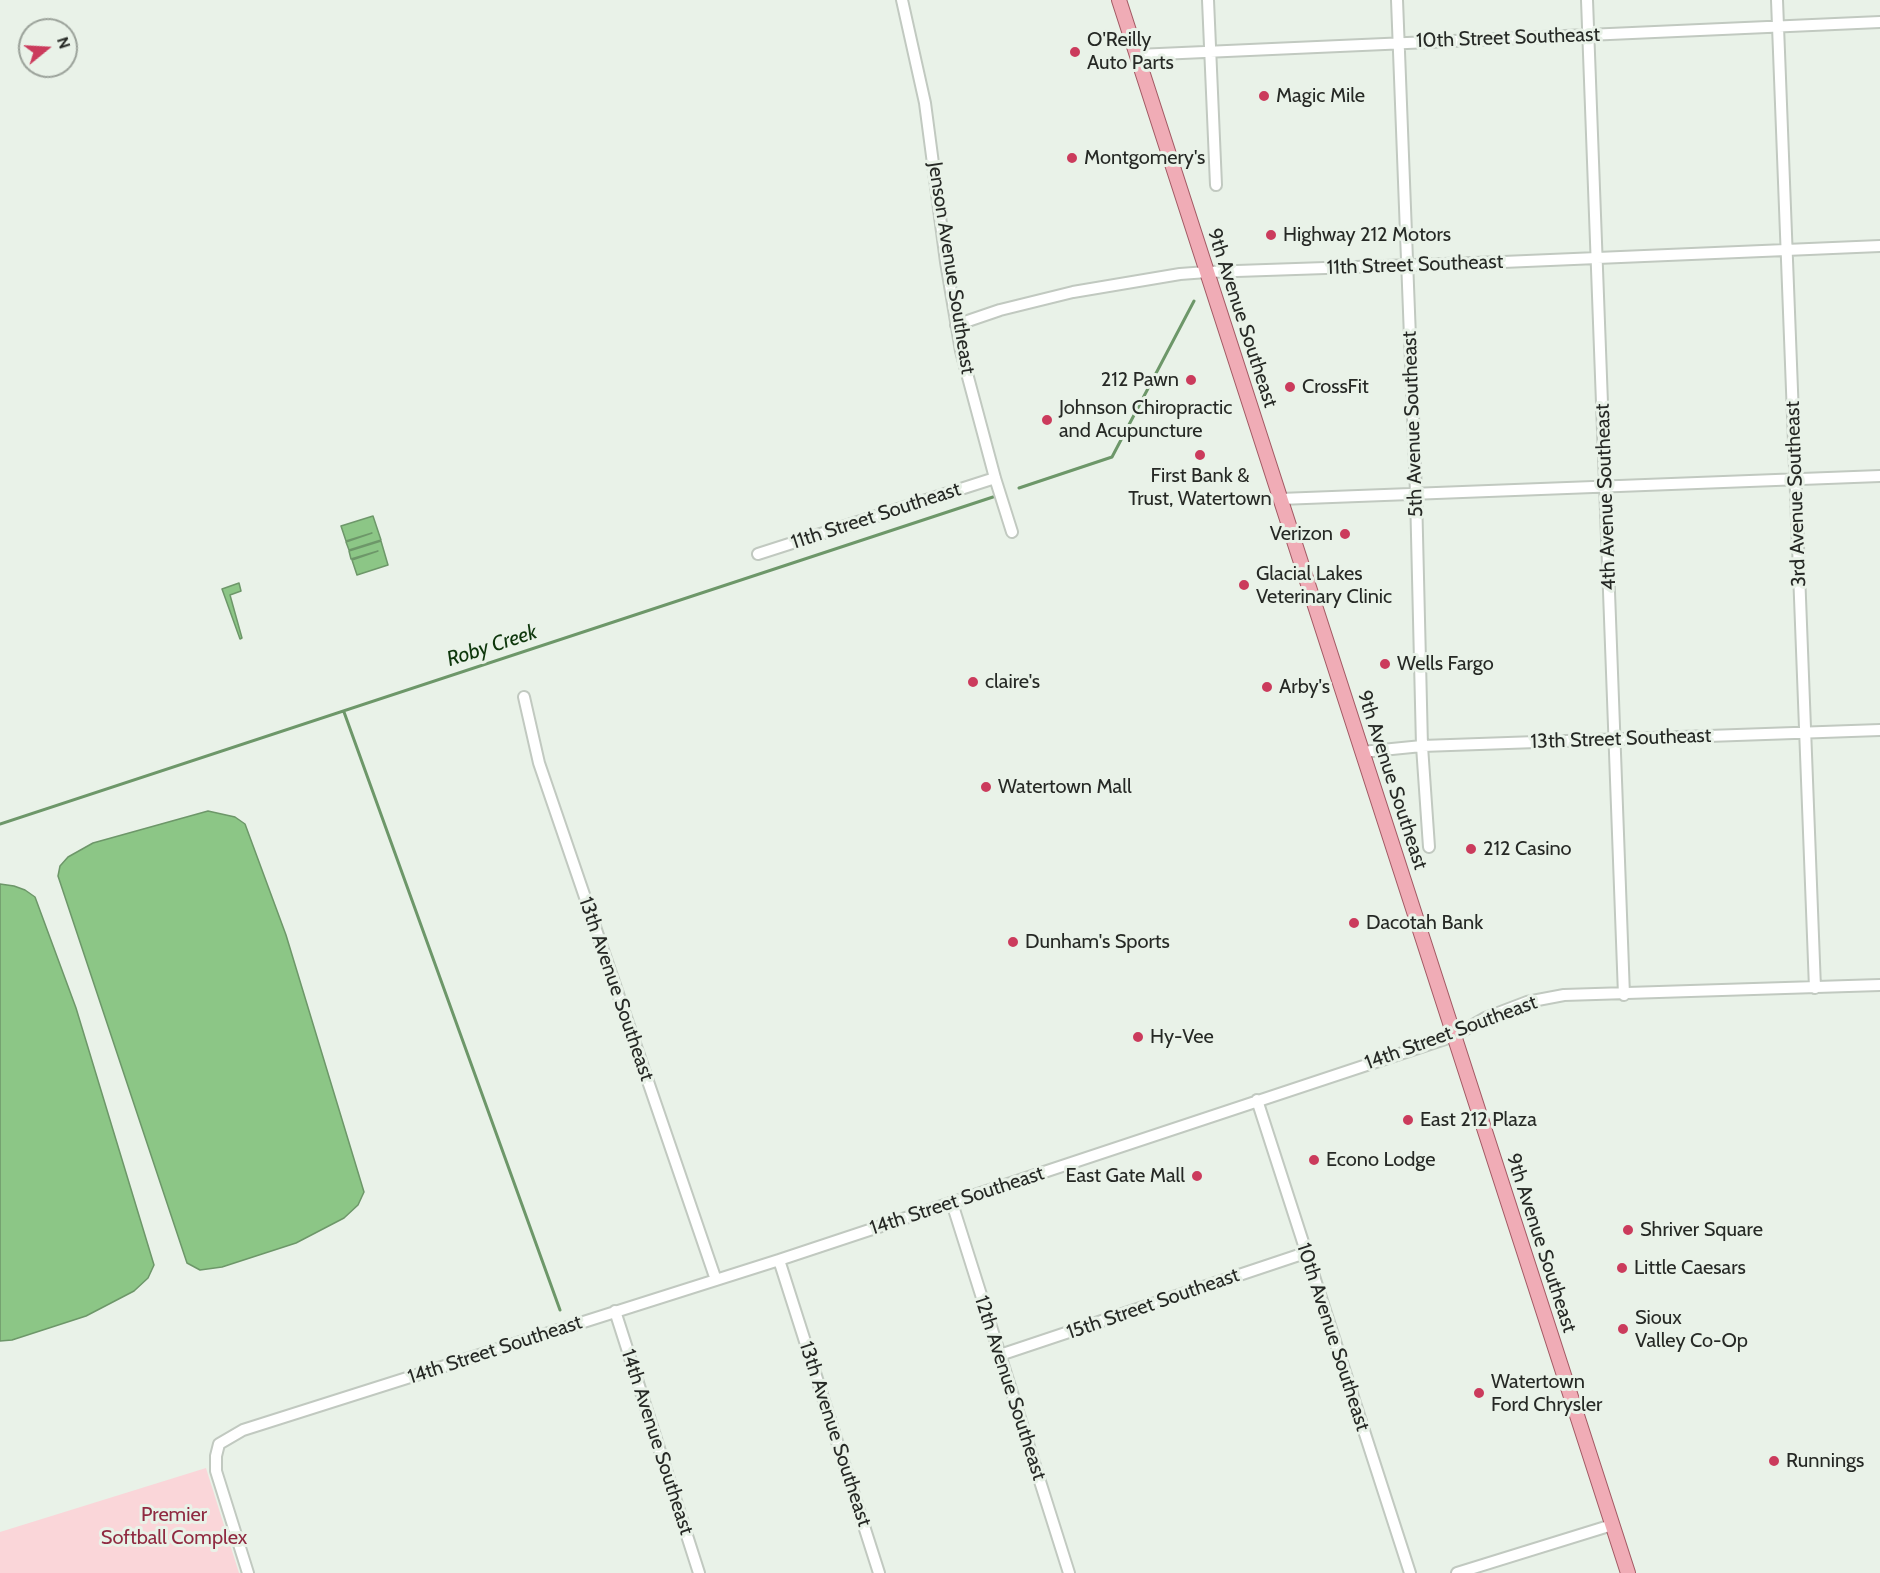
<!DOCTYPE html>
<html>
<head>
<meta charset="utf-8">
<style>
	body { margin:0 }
	#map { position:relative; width:1880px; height:1573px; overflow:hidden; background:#e9f2e8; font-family:Cabin,sans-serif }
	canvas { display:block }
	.north { position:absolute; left:18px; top:18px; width:60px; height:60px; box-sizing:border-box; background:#e9f2e8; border:2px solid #9ba29a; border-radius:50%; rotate:72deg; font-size:16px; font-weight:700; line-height:24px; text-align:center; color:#262925 }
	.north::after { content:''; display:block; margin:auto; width:21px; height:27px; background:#cb3b5c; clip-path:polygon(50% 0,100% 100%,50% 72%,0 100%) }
</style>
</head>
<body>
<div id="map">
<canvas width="1880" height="1573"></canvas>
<div class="north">N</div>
</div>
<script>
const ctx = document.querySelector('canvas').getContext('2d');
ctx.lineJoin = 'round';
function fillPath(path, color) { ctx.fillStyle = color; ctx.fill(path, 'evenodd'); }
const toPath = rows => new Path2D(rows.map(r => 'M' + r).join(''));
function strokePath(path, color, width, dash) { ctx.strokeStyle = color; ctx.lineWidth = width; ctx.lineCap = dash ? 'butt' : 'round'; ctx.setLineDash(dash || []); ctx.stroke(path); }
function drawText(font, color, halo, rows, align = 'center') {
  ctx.font = font + ' Cabin,sans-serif'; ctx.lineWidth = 6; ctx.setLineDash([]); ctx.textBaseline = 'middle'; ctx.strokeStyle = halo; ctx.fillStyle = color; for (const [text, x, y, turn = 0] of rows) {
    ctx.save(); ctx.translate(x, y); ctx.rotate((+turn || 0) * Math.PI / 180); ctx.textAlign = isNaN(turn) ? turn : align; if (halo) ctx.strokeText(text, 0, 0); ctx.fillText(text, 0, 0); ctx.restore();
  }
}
const green = toPath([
	[206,1468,239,1573,0,1573,0,1532]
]);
const water = toPath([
	[373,516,381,540,349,550,346,542,372,533,346,541,341,526,373,516],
	[381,541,388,565,357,575,352,560,378,551,351,559,349,551,381,541],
	[239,583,241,591,230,595,242,638,240,639,222,589,239,583],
	[208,811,235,817,245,824,286,935,364,1192,358,1205,344,1218,296,1243,222,1267,200,1270,187,1263,58,876,60,866,68,857,93,843,208,811],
	[0,884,14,886,25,890,35,897,76,1008,154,1265,148,1278,134,1291,86,1316,12,1340,0,1341,0,884]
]);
const stream = toPath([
	[1019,488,1112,457,1194,301],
	[344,712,560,1310],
	[0,824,993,497]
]);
const minor = toPath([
	[902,0,925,103,946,262,961,351,995,478,1012,532],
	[1208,0,1216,185],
	[1397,0,1416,493,1422,746,1429,847],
	[1587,0,1624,995],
	[1777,0,1815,988],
	[1137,55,1880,22],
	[956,325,1000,310,1073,292,1180,274,1207,272,1503,262,1880,246],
	[1280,499,1880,476],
	[758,554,995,478],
	[524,697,539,763,716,1280],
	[1362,752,1422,746,1880,730],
	[1257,1100,1410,1573],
	[952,1203,1069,1573],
	[779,1260,879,1573],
	[615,1311,699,1573],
	[1000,1355,1305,1253],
	[248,1573,216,1471,216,1456,219,1444,243,1430,779,1260,1454,1036,1485,1018,1527,1002,1564,995,1880,985],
	[1457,1573,1612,1525]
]);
const major = toPath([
	[1119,0,1628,1573]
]);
const markers = [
	[1075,52,6,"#cb3b5c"],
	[1264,96,6,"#cb3b5c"],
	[1072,158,6,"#cb3b5c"],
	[1271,235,6,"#cb3b5c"],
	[1191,380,6,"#cb3b5c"],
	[1290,387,6,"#cb3b5c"],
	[1047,420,6,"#cb3b5c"],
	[1200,455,6,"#cb3b5c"],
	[1345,534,6,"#cb3b5c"],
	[1244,585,6,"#cb3b5c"],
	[1385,664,6,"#cb3b5c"],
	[973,682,6,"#cb3b5c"],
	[1267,687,6,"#cb3b5c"],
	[986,787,6,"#cb3b5c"],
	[1471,849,6,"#cb3b5c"],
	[1354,923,6,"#cb3b5c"],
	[1013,942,6,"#cb3b5c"],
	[1138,1037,6,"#cb3b5c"],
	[1408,1120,6,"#cb3b5c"],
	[1314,1160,6,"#cb3b5c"],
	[1197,1176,6,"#cb3b5c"],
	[1628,1230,6,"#cb3b5c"],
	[1622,1268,6,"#cb3b5c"],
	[1623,1329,6,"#cb3b5c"],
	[1479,1393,6,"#cb3b5c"],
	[1774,1461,6,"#cb3b5c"]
];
const streetNames = [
	["10th Street Southeast",1508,38,-2],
	["11th Street Southeast",1415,265,-2],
	["Jenson Avenue Southeast",951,268,81],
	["9th Avenue Southeast",1242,318,72],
	["5th Avenue Southeast",1413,424,-92],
	["3rd Avenue Southeast",1796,494,-92],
	["4th Avenue Southeast",1606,497,-92],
	["11th Street Southeast",876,516,-18],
	["13th Street Southeast",1621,739,-2],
	["9th Avenue Southeast",1392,780,72],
	["13th Avenue Southeast",616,989,71],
	["14th Street Southeast",1451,1033,-20],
	["14th Street Southeast",957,1201,-18],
	["9th Avenue Southeast",1541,1243,72],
	["15th Street Southeast",1153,1304,-19],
	["10th Avenue Southeast",1333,1337,72],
	["14th Street Southeast",495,1350,-18],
	["12th Avenue Southeast",1010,1388,72],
	["13th Avenue Southeast",835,1434,72],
	["14th Avenue Southeast",657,1442,72]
];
const poiNames = [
	["O'Reilly",1087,40],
	["Auto Parts",1087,63],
	["Magic Mile",1276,96],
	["Montgomery's",1084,158],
	["Highway 212 Motors",1283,235],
	["212 Pawn",1179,380,"right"],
	["CrossFit",1302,387],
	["Johnson Chiropractic",1059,408],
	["and Acupuncture",1059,431],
	["First Bank &",1200,476,"center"],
	["Trust, Watertown",1200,499,"center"],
	["Verizon",1333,534,"right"],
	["Glacial Lakes",1256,574],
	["Veterinary Clinic",1256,597],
	["Wells Fargo",1397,664],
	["claire's",985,682],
	["Arby's",1279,687],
	["Watertown Mall",998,787],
	["212 Casino",1483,849],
	["Dacotah Bank",1366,923],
	["Dunham's Sports",1025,942],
	["Hy-Vee",1150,1037],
	["East 212 Plaza",1420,1120],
	["Econo Lodge",1326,1160],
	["East Gate Mall",1185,1176,"right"],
	["Shriver Square",1640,1230],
	["Little Caesars",1634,1268],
	["Sioux",1635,1318],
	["Valley Co-Op",1635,1341],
	["Watertown",1491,1382],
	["Ford Chrysler",1491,1405],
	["Runnings",1786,1461]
];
const parkNames = [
	["Premier",174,1515],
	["Softball Complex",174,1538]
];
const waterNames = [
	["Roby Creek",492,646,-18]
];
fillPath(green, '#fad6d9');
fillPath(water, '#8cc686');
strokePath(water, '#6d9769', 1.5);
strokePath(stream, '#6d9769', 3);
strokePath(minor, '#c1c9c0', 14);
strokePath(major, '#a35a64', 16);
strokePath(minor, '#fff', 10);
strokePath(major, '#f0acb6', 14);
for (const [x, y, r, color] of markers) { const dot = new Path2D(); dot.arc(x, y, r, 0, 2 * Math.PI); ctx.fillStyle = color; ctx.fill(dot); strokePath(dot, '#e9f2e8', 2); }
drawText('20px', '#262925', '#e9f2e8', streetNames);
drawText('20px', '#262925', '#e9f2e8', poiNames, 'left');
drawText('20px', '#902a41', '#e9f2e8', parkNames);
drawText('italic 21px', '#0d360b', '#e9f2e8', waterNames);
</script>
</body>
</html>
